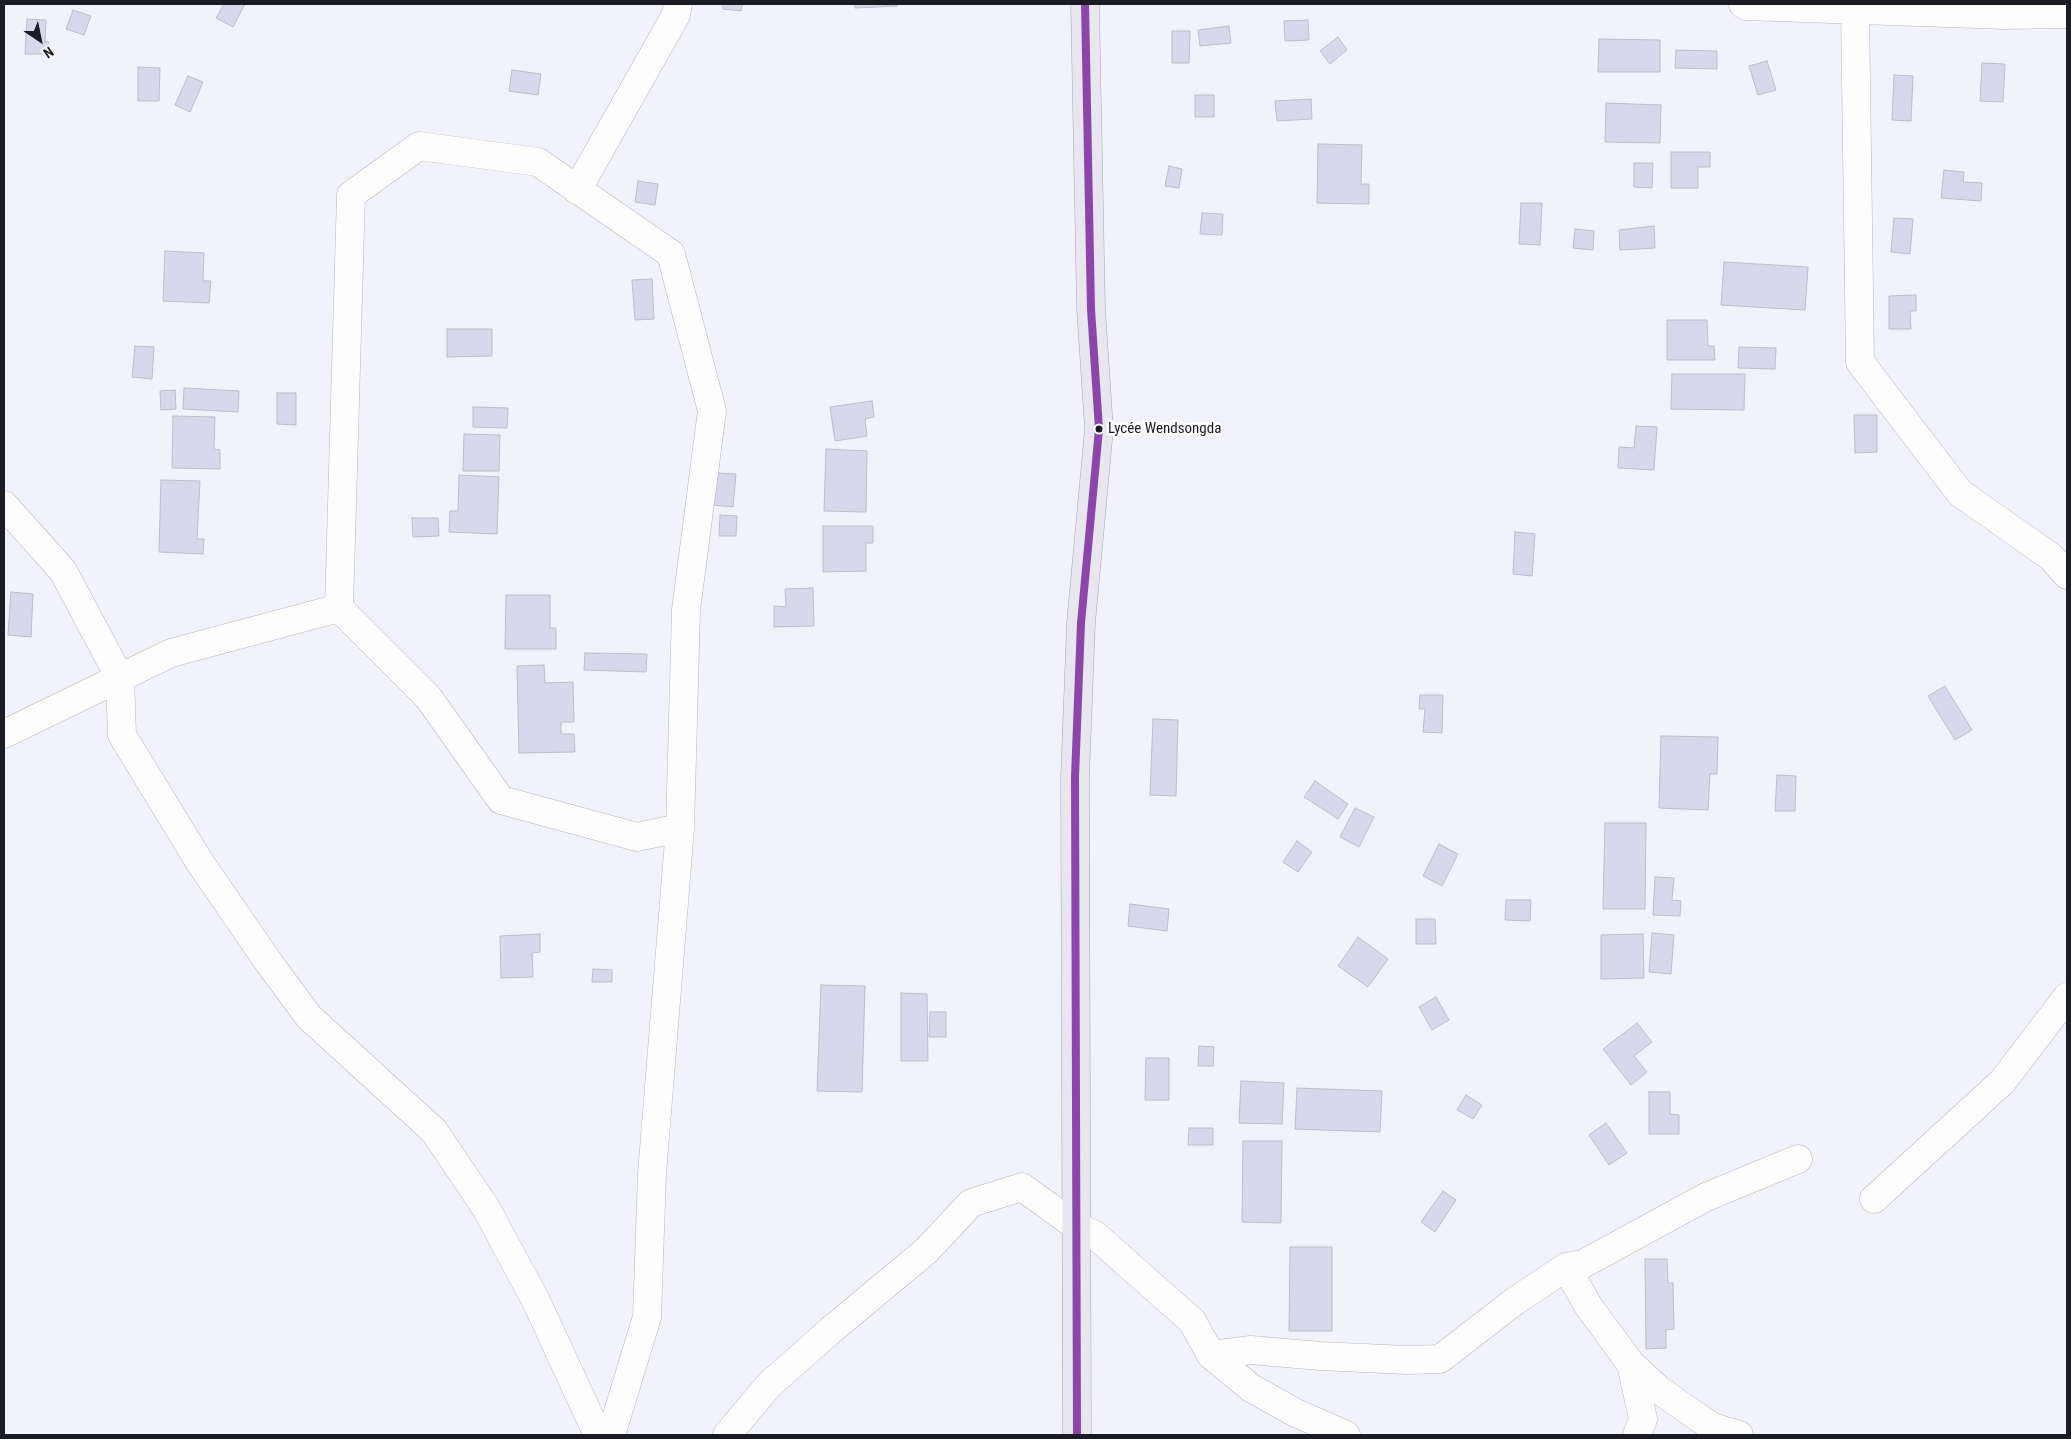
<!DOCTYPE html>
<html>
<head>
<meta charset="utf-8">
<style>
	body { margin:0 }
	#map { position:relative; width:2071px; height:1439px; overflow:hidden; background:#f1f2fb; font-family:"Roboto Condensed",sans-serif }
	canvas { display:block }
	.frame { position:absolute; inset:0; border:5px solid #1b1b25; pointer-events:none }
	.north { position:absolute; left:15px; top:15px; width:50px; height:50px; -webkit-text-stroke:4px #fdfdfd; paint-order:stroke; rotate:146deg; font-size:14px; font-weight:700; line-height:20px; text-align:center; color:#1b1b25 }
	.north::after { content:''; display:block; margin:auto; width:18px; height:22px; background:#1b1b25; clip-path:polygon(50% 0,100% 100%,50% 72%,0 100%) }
</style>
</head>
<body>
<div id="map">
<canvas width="2071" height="1439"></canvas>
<div class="frame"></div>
<div class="north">N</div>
</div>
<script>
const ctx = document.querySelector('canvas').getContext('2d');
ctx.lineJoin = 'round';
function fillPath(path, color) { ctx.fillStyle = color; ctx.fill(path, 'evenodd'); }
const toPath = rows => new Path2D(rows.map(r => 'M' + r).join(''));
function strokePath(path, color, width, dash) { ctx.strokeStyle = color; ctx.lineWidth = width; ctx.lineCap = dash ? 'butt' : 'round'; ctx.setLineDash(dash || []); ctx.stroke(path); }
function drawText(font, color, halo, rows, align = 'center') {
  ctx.font = font + ' "Roboto Condensed",sans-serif'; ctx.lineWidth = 5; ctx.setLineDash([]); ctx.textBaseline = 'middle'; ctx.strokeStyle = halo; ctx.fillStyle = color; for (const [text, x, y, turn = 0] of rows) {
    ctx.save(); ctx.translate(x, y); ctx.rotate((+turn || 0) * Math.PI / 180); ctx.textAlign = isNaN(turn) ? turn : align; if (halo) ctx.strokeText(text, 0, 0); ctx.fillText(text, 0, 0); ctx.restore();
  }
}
const building = toPath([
	[224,4,245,4,233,27,216,18,224,4],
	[723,4,742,4,741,11,723,9,723,4],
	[855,4,897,4,897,6,855,8,855,4],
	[73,10,91,16,84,35,66,29,73,10],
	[27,19,46,20,45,42,49,42,49,54,25,54,27,19],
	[1308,20,1309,40,1285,41,1284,21,1308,20],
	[1229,26,1231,43,1200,46,1198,30,1229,26],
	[1172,31,1190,31,1189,63,1172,63,1172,31],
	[1338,37,1347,50,1330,64,1320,51,1338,37],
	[1599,39,1660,40,1660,72,1598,72,1599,39],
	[1676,50,1717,51,1717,69,1675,68,1676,50],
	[1767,61,1776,90,1758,95,1749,66,1767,61],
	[1982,63,2005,64,2003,102,1980,101,1982,63],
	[138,67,160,68,159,101,138,101,138,67],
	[512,70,541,74,538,95,509,91,512,70],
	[1894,75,1913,76,1911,121,1892,120,1894,75],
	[188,76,203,82,190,112,175,105,188,76],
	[1195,95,1214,95,1214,117,1195,117,1195,95],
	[1311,99,1312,119,1277,121,1275,101,1311,99],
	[1606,103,1661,105,1660,143,1605,142,1606,103],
	[1318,144,1362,145,1361,184,1369,184,1369,204,1317,203,1318,144],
	[1671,152,1710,152,1710,167,1698,167,1698,188,1671,188,1671,152],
	[1634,163,1653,163,1652,188,1634,187,1634,163],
	[1169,166,1182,169,1179,188,1165,186,1169,166],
	[1944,170,1964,172,1963,182,1982,183,1981,201,1941,198,1944,170],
	[638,181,658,184,655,205,635,202,638,181],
	[1521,203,1542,203,1540,245,1519,244,1521,203],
	[1202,213,1223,214,1222,235,1200,234,1202,213],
	[1894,218,1913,219,1910,254,1891,252,1894,218],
	[1654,226,1655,248,1620,250,1619,230,1654,226],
	[1575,229,1594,231,1593,250,1573,248,1575,229],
	[165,251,204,253,203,281,211,281,209,303,163,301,165,251],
	[1724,262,1808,267,1805,310,1721,305,1724,262],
	[652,279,654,319,635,320,632,280,652,279],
	[1916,295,1916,311,1910,311,1911,329,1889,329,1889,296,1916,295],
	[1667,320,1707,320,1708,346,1714,346,1715,360,1667,360,1667,320],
	[447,329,492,329,492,356,447,357,447,329],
	[135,346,154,347,152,379,132,377,135,346],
	[1739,347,1776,348,1775,369,1738,368,1739,347],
	[1672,374,1745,374,1744,410,1671,409,1672,374],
	[184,388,239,391,238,412,183,409,184,388],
	[175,390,176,409,161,410,160,391,175,390],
	[277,393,296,393,296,425,277,424,277,393],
	[872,401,874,417,865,419,867,436,835,441,830,407,872,401],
	[473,407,508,408,507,428,473,427,473,407],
	[1854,415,1877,415,1877,452,1855,453,1854,415],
	[173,416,215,417,214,449,220,450,220,469,172,468,173,416],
	[1636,426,1657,427,1654,470,1618,468,1619,447,1634,448,1636,426],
	[464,434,500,435,499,471,463,471,464,434],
	[826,449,867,451,866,512,824,511,826,449],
	[716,473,736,474,733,507,712,505,716,473],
	[459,475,499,477,497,534,449,532,450,511,458,511,459,475],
	[161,480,200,481,197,539,204,539,203,554,159,552,161,480],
	[720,515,737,516,736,536,719,536,720,515],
	[412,518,438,518,439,536,413,537,412,518],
	[823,526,873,526,873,543,866,543,866,571,823,572,823,526],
	[1515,532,1535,534,1532,576,1513,574,1515,532],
	[813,588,814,626,774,627,774,606,786,607,785,589,813,588],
	[11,592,33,594,31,637,8,635,11,592],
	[506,595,550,595,550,628,556,628,556,649,505,649,506,595],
	[585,653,647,654,646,672,584,670,585,653],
	[544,665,545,683,573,682,574,722,561,722,561,734,574,734,575,752,519,753,517,666,544,665],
	[1945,686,1972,730,1955,740,1928,696,1945,686],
	[1420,695,1443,695,1442,733,1423,732,1425,709,1419,709,1420,695],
	[1153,719,1178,720,1176,796,1150,795,1153,719],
	[1661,736,1718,737,1717,774,1710,774,1708,810,1659,808,1661,736],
	[1777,775,1796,776,1795,811,1775,811,1777,775],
	[1315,781,1348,804,1338,819,1304,797,1315,781],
	[1355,808,1374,817,1359,847,1340,837,1355,808],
	[1605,823,1646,823,1645,909,1603,909,1605,823],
	[1297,841,1312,852,1298,872,1283,862,1297,841],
	[1439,844,1458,854,1442,886,1423,876,1439,844],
	[1655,877,1674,878,1672,900,1681,901,1680,916,1653,915,1655,877],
	[1506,900,1531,900,1530,921,1505,920,1506,900],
	[1130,904,1169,909,1167,931,1128,926,1130,904],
	[1416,919,1435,919,1436,944,1416,944,1416,919],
	[1652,933,1674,935,1671,974,1649,972,1652,933],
	[540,934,540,952,532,953,533,977,501,978,500,936,540,934],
	[1643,934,1644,978,1601,979,1601,935,1643,934],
	[1358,937,1388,959,1368,987,1338,966,1358,937],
	[593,969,612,970,612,982,592,982,593,969],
	[821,985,865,986,862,1092,817,1091,821,985],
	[901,993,927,994,928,1061,901,1061,901,993],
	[1436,997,1449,1020,1432,1030,1419,1007,1436,997],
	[930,1012,946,1012,946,1037,929,1037,930,1012],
	[1637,1023,1652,1042,1634,1056,1647,1072,1631,1085,1603,1049,1637,1023],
	[1199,1046,1214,1047,1213,1066,1198,1066,1199,1046],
	[1146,1058,1169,1058,1169,1100,1145,1100,1146,1058],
	[1241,1081,1284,1083,1282,1124,1239,1123,1241,1081],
	[1297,1088,1382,1091,1380,1132,1295,1129,1297,1088],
	[1649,1092,1670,1092,1670,1114,1679,1115,1679,1134,1649,1134,1649,1092],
	[1466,1095,1482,1105,1473,1119,1457,1110,1466,1095],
	[1606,1123,1627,1153,1609,1165,1589,1135,1606,1123],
	[1189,1128,1213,1128,1213,1145,1188,1145,1189,1128],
	[1243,1141,1282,1141,1281,1223,1242,1222,1243,1141],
	[1443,1191,1456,1200,1435,1232,1421,1222,1443,1191],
	[1290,1247,1332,1247,1332,1331,1289,1331,1290,1247],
	[1645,1259,1667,1259,1668,1283,1673,1283,1674,1329,1666,1330,1666,1348,1646,1349,1645,1259]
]);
const minor = toPath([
	[1743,4,1746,6,2005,15,2067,14],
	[1855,9,1860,362,1960,493,2051,557,2067,575],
	[577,190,676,15,678,4],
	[4,505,63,571,120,678,122,735,199,861,269,963,309,1017,434,1131,486,1208,536,1301,598,1435],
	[339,608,351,195,419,146,538,162,671,254,712,411,686,610,680,828,652,1174,647,1317,611,1435],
	[4,734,171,653,339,608,428,697,501,800,637,837,680,828],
	[1874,1199,2002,1082,2067,997],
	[1566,1267,1589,1307,1631,1364,1658,1389,1682,1406,1712,1427,1739,1435],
	[1211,1355,1251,1350,1320,1356,1407,1360,1440,1359,1515,1301,1566,1267,1583,1264,1706,1197,1798,1159],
	[1631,1364,1643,1419,1637,1435],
	[727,1435,769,1385,831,1330,926,1251,971,1203,1022,1187,1076,1226,1095,1235,1192,1321,1211,1355,1251,1388,1296,1413,1346,1435]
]);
const primary = toPath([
	[1077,1435,1075,777,1081,623,1099,429,1091,309,1085,4]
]);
const bus1 = toPath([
	[1077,1435,1075,777,1081,623,1099,429,1091,309,1085,4]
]);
const markers = [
	[1099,429,4.5,"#1b1b25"]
];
const busNames = [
	["Lycée Wendsongda",1108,429]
];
fillPath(building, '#d7d8ec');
strokePath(building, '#bcbdc6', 1);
strokePath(minor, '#b6b7c0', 29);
strokePath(primary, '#a7a7b4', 29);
strokePath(minor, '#fdfdfe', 28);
strokePath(primary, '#e7e7ed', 28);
strokePath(bus1, '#8e44ad', 8);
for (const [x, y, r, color] of markers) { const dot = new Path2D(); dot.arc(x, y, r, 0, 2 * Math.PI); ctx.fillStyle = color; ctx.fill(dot); strokePath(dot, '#fdfdfd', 2); }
drawText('15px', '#1b1b25', '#fdfdfd', busNames, 'left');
</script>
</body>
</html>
